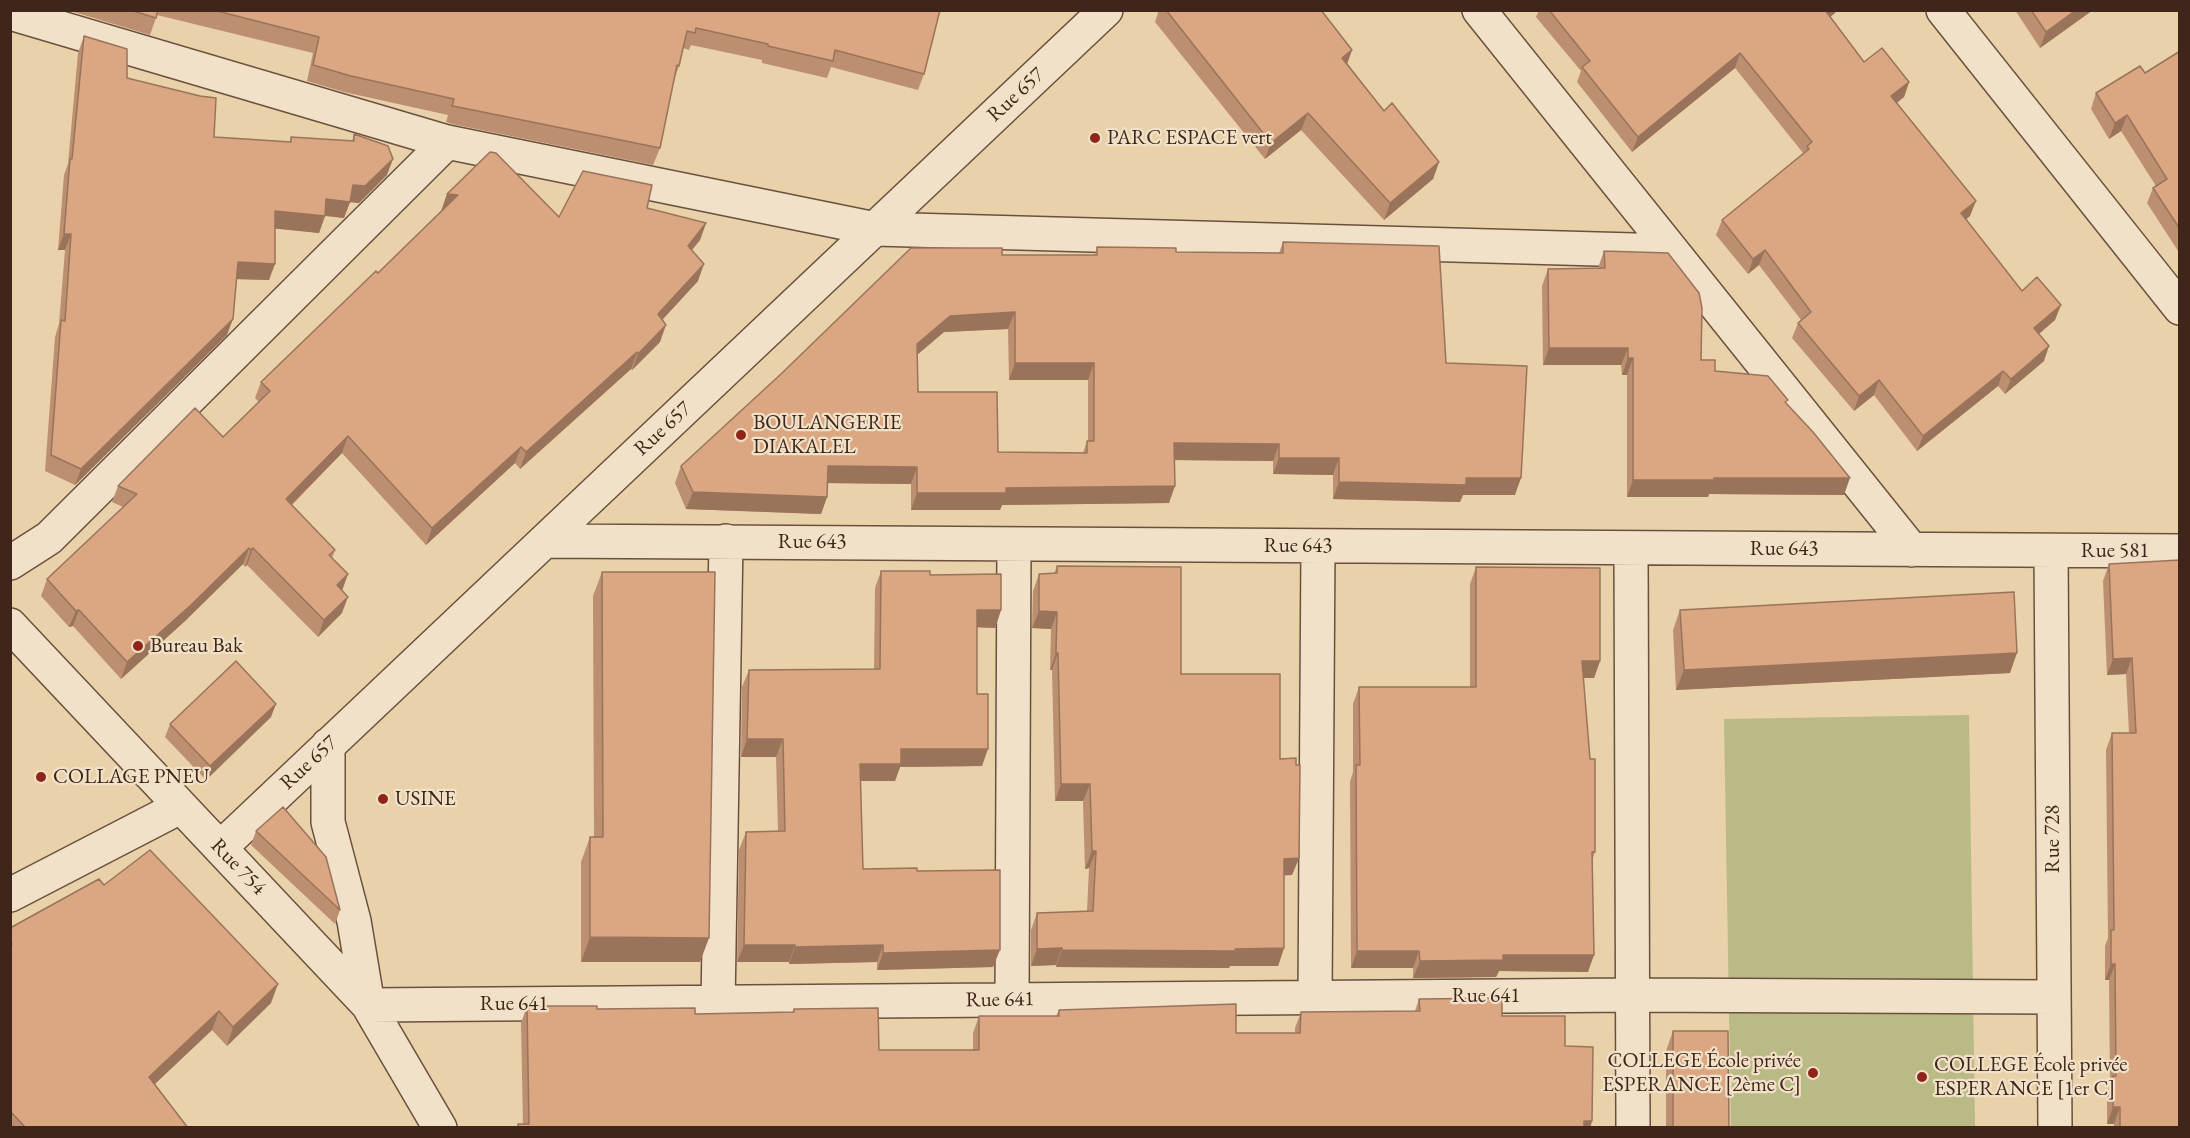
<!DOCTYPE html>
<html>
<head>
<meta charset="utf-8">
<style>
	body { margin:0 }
	#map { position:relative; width:2190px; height:1138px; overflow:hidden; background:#e9d1aa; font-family:"EB Garamond",serif }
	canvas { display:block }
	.frame { position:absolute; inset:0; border:12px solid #40261a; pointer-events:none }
</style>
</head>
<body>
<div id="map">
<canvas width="2190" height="1138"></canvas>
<div class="frame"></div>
</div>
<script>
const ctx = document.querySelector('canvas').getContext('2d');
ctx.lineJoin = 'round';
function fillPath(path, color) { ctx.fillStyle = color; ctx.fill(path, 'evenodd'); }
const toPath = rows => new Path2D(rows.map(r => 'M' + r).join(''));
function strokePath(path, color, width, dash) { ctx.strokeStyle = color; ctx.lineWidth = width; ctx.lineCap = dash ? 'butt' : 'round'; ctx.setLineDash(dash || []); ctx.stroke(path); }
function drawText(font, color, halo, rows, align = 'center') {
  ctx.font = font + ' "EB Garamond",serif'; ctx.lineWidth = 4.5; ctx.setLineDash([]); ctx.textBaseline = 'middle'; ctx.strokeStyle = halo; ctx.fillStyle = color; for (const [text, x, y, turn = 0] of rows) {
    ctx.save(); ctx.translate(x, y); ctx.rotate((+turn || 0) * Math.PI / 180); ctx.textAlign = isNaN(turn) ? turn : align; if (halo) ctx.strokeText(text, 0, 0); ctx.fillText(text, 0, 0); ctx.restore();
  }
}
const green = toPath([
	[1969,715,1975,1127,1731,1127,1724,719]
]);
const minor = toPath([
	[1479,10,1912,550],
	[1943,10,2180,308],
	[10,13,447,142,875,229,1670,251],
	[545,541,2180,551],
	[1631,548,1633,1128],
	[2051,551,2055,1128],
	[10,563,49,538,447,142],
	[10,625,368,1005,440,1128],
	[328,745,328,822,354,921,368,1005,1632,995,2054,997],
	[220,848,1106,10],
	[10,895,180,807],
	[1315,997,1318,546],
	[1012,1000,1014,544],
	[718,1003,726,541]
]);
const wall = toPath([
	[74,10,940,10,924,74,918,90,831,67,827,78,762,63,762,60,691,45,689,50,683,48,679,66,674,80,660,148,653,165,452,124,446,122,448,115,344,92,307,81,313,53,157,15,150,35,74,12],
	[1159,10,1321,10,1352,50,1347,63,1384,111,1439,162,1433,179,1384,220,1301,130,1265,159,1155,22],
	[1539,10,1836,10,1835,13,1830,17,1864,62,1909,82,1904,97,1897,103,1970,216,1966,219,2022,291,2055,320,2039,334,2044,361,2005,394,1998,386,1917,451,1874,395,1854,411,1792,338,1798,323,1801,320,1759,265,1748,274,1716,235,1722,220,1803,153,1735,68,1632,152,1577,82,1581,71,1536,17],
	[2015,10,2093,10,2040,48],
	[84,36,127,78,214,137,290,142,291,137,352,141,354,134,387,175,359,203,350,202,344,218,325,216,319,233,275,228,269,280,236,279,227,335,75,485,45,471,55,337,59,324,65,250,58,250,64,175,68,164,78,53],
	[2180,51,2180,254,2147,203,2153,188,2156,186,2121,131,2109,139,2091,109,2096,93,2145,73],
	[647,208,706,223,700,240,692,250,698,281,662,320,660,342,632,370,631,369,520,469,515,463,426,545,342,453,292,505,335,550,332,558,342,590,342,613,318,637,247,565,245,567,243,564,185,621,121,679,73,626,69,627,41,596,47,579,123,507,112,502,118,486,223,437,259,402,255,398,261,382,378,273,441,211,559,217],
	[1283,242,1446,363,1515,495,1463,495,1460,502,1333,499,1333,475,1273,474,1273,461,1175,460,1169,503,1002,505,1000,510,911,510,911,484,827,483,827,497,821,514,686,509,675,483,681,466,1002,255,1095,255,1097,247,1176,252,1279,253],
	[1008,329,1009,380,1088,380,1088,441,1087,441,1083,453,998,452,918,392,917,355,944,332],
	[1604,251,1701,360,1715,371,1786,403,1844,495,1709,494,1708,497,1627,497,1627,375,1622,375,1621,365,1543,365,1542,286,1548,269,1598,268],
	[2180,560,2180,1128,2114,1128,2114,1124,2107,1124,2107,1093,2110,1084,2109,980,2105,980,2105,946,2108,938,2106,750,2112,733,2129,733,2126,674,2107,675,2103,581,2109,564],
	[1057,566,1280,759,1299,858,1292,875,1284,875,1284,948,1278,966,1230,966,1229,968,1056,967,1056,965,1031,966,1031,930,1037,913,1087,911,1089,868,1085,869,1083,801,1055,801,1052,670,1050,670,1051,629,1032,628,1033,591,1039,574,1054,574],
	[1476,567,1600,661,1594,678,1583,678,1595,852,1593,858,1588,972,1499,971,1496,977,1413,978,1413,968,1351,968,1350,782,1353,772,1353,704,1359,687,1470,687,1470,584],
	[881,571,930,575,1001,610,995,628,977,627,977,694,982,766,900,767,895,781,860,781,863,869,917,871,993,967,877,970,877,962,789,964,789,962,737,962,739,850,746,832,778,831,776,757,741,757,742,687,749,670,874,669,875,588],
	[602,572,700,962,581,962,581,862,590,837,594,837,593,596],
	[1680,610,2010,673,1676,690,1673,630],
	[271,717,206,780,165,737,170,724],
	[256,831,340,910,335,924,251,845],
	[104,885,271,1003,227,1046,212,1030,155,1084,188,1128,10,1128,10,928],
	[1419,999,1502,1016,1565,1046,1592,1121,1590,1128,517,1128,518,1124,523,1124,521,1023,527,1006,695,1014,792,1012,794,1009,879,1050,973,1050,973,1033,979,1016,1056,1016,1059,1010,1236,1033,1295,1033,1295,1028,1301,1012,1415,1011],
	[1673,1031,1729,1128,1666,1128,1666,1051]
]);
const shadedWall = toPath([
	[1836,10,1835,13,1819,26,1824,11],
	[2076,10,2093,10,2040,48,2046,32],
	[1352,50,1346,67,1342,58],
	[1740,53,1735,68,1632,152,1638,137],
	[1909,82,1904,97,1886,111,1891,96],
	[1308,113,1301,130,1265,159,1271,143],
	[2127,115,2121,131,2109,139,2115,123],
	[393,159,387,175,359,203,350,202,344,218,320,215,326,199,353,185],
	[1439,162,1433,179,1384,220,1390,203],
	[447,194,458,195,452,212,441,211],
	[1976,201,1970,216,1956,228,1961,213],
	[275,211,325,216,319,233,269,228],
	[706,223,700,240,682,262,688,246],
	[64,234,71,234,65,250,58,250],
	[1765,250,1759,265,1748,274,1753,259],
	[238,262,275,264,269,280,232,279],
	[704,264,698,281,652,331,658,314],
	[2061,305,2055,320,2028,343,2034,328],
	[1015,312,1008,329,944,332,911,360,917,344,950,316],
	[233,319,227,335,75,485,81,469],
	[666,325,660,342,632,370,638,354],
	[2049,346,2044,361,2005,394,2011,379],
	[1549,348,1628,348,1621,365,1543,365],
	[637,352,631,369,520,469,526,452],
	[1628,358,1633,358,1627,375,1622,375],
	[1015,363,1094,363,1088,380,1009,380],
	[2003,371,1998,386,1917,451,1923,436],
	[1879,380,1874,395,1854,411,1859,396],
	[348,436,342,453,280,516,286,499],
	[1174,443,1279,444,1273,461,1168,460],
	[521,447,515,463,426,545,432,528],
	[1279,458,1339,458,1333,475,1273,474],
	[828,466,917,467,911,484,821,483],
	[1466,478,1521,478,1515,495,1463,495,1460,502,1333,499,1339,482],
	[1714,478,1850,478,1844,495,1709,494,1708,497,1627,497,1633,480],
	[1175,486,1169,503,1002,505,1000,510,911,510,917,493,1006,488],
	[693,492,827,497,821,514,686,509],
	[249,548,243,564,185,621,121,679,127,662],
	[253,548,247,565,245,567,251,550],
	[348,574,342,591,337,585],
	[348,597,342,613,318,637,324,620],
	[79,610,73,626,69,627,76,611],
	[977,610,1001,610,995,628,970,627],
	[1039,611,1057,612,1051,629,1032,628],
	[1056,653,1058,653,1052,670,1050,670],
	[2017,653,2010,673,1676,690,1684,670],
	[2132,658,2126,674,2107,675,2113,659],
	[1582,661,1600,661,1594,678,1575,678],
	[276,704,271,717,206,780,210,766],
	[747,739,783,739,776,757,741,757],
	[901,749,988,749,982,766,900,767,895,781,853,781,860,764],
	[1061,784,1090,784,1083,801,1055,801],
	[1092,851,1096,851,1089,868,1085,869],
	[1299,858,1292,875,1278,876,1284,859],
	[590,937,709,938,700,962,581,962],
	[744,945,795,945,789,962,737,962],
	[883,945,877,962,789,964,795,947],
	[1062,948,1056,965,1031,966,1037,949],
	[1284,948,1278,966,1230,966,1229,968,1056,967,1062,950],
	[1000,950,993,967,877,970,883,953],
	[1357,951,1419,951,1413,968,1351,968],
	[1503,955,1594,955,1588,972,1499,971,1496,977,1413,978,1420,961],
	[2111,964,2115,964,2109,980,2105,980],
	[278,984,271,1003,227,1046,233,1027],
	[219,1011,212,1030,142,1096,149,1077],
	[2113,1107,2120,1107,2114,1124,2107,1124],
	[1584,1121,1592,1121,1590,1128,1582,1128]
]);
const building = toPath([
	[130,10,158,10,156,18,130,10],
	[213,10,940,10,924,74,835,50,833,61,768,46,768,44,696,28,695,33,687,31,679,66,677,65,660,148,458,107,452,106,454,99,351,76,313,65,319,37,213,10],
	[1166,10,1321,10,1352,50,1342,58,1384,111,1392,103,1439,162,1390,203,1308,113,1271,143,1166,10],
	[1549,10,1825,10,1864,62,1882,48,1909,82,1891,96,1976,201,1961,213,2022,291,2037,277,2061,305,2034,328,2049,346,2011,379,2003,371,1923,436,1879,380,1859,396,1798,323,1811,312,1765,250,1753,259,1722,220,1809,149,1807,146,1812,142,1740,53,1638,137,1582,67,1590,61,1549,10],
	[2031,10,2076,10,2046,32,2031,10],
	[84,36,127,49,127,78,200,96,216,98,214,137,291,142,291,137,354,141,354,134,388,146,393,159,365,186,353,185,350,202,326,199,325,216,275,211,275,264,238,262,233,319,81,469,51,455,61,320,65,321,71,234,64,234,70,159,72,159,84,36],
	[2180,51,2180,229,2153,188,2167,179,2127,115,2115,123,2096,93,2140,66,2145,73,2180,51],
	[490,152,496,153,559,217,583,171,652,185,647,208,706,223,688,246,704,264,658,314,666,325,638,354,637,352,526,452,521,447,432,528,348,436,286,499,335,550,329,555,348,574,337,585,348,597,324,620,253,548,251,550,249,548,191,605,127,662,79,610,76,611,47,579,137,494,118,486,195,408,223,437,270,391,261,382,376,271,378,273,458,195,447,194,490,152],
	[1283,242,1439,246,1446,363,1527,366,1521,478,1466,478,1466,485,1339,482,1339,458,1279,458,1279,444,1174,443,1175,486,1006,488,1006,493,917,493,917,467,828,466,827,497,693,492,681,466,781,374,911,248,1002,248,1002,255,1097,255,1097,247,1176,248,1176,252,1283,253,1283,242],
	[1015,312,1015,363,1094,363,1094,441,1087,441,1087,453,998,452,997,392,918,392,917,344,950,316,1015,312],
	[1604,251,1668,253,1699,293,1702,308,1701,360,1715,360,1715,371,1768,376,1788,400,1785,402,1813,432,1850,478,1714,478,1714,480,1633,480,1633,358,1628,358,1628,348,1549,348,1548,269,1605,268,1604,251],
	[2180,560,2180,1128,2120,1128,2120,1107,2113,1107,2113,1076,2116,1076,2115,964,2111,964,2111,930,2114,930,2112,733,2136,733,2132,658,2113,659,2109,564,2180,560],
	[1057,566,1181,567,1181,674,1280,674,1280,759,1296,758,1296,765,1300,765,1299,858,1284,859,1284,948,1235,949,1236,951,1062,950,1062,948,1037,949,1037,913,1093,911,1096,851,1092,851,1090,784,1061,784,1058,653,1056,653,1057,612,1039,611,1039,574,1057,573,1057,566],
	[1476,567,1600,568,1600,661,1582,661,1590,759,1595,759,1595,852,1592,852,1594,955,1503,955,1503,960,1420,961,1419,951,1357,951,1356,765,1360,765,1359,687,1476,687,1476,567],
	[881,571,930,571,930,575,1001,574,1001,610,977,610,977,694,988,694,988,749,901,749,901,764,860,764,863,869,917,868,917,871,1000,870,1000,950,883,953,883,945,795,947,795,945,744,945,746,832,785,831,783,739,747,739,749,670,880,669,881,571],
	[602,572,715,572,709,938,590,937,590,837,603,837,602,572],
	[2014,592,2017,653,1684,670,1680,610,2014,592],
	[236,661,276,704,210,766,170,724,236,661],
	[283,807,326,857,340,910,256,831,283,807],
	[150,850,278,984,233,1027,219,1011,149,1077,188,1128,26,1128,11,1112,10,1113,10,945,12,944,10,943,10,928,99,879,104,885,150,850],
	[1502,998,1502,1016,1565,1016,1565,1046,1593,1047,1592,1121,1584,1121,1584,1128,519,1128,518,1124,529,1124,527,1006,597,1006,597,1009,695,1008,695,1014,794,1012,794,1009,878,1008,879,1050,979,1050,979,1016,1059,1016,1059,1010,1236,1004,1236,1033,1300,1033,1301,1012,1420,1011,1419,999,1502,998],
	[1673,1031,1728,1031,1729,1128,1673,1128,1673,1031]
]);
const markers = [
	[1095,138,6,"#8f2418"],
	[741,435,6,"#8f2418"],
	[138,646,6,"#8f2418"],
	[41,777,6,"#8f2418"],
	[383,799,6,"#8f2418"],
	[1813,1073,6,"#8f2418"],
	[1922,1077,6,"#8f2418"]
];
const streetNames = [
	["Rue 657",1016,95,-43],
	["Rue 657",663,429,-43],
	["Rue 643",812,542],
	["Rue 643",1298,546],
	["Rue 643",1784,549],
	["Rue 581",2115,551],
	["Rue 657",309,763,-43],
	["Rue 728",2053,839,-90],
	["Rue 754",238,867,46],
	["Rue 641",1486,996],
	["Rue 641",1000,1000,-1],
	["Rue 641",514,1004]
];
const poiNames = [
	["PARC ESPACE vert",1107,138],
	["BOULANGERIE",753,423],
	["DIAKALEL",753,447],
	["Bureau Bak",150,646],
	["COLLAGE PNEU",53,777],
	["USINE",395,799],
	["COLLEGE École privée",1801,1061,"right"],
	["ESPERANCE [2ème C]",1801,1085,"right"],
	["COLLEGE École privée",1934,1065],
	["ESPERANCE [1er C]",1934,1089]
];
fillPath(green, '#baba86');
strokePath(minor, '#6a513e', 36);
strokePath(minor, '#f1e1c8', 33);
fillPath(wall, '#bc8f70');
fillPath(shadedWall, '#99745b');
fillPath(building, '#dba682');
strokePath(building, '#99745b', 1.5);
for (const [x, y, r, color] of markers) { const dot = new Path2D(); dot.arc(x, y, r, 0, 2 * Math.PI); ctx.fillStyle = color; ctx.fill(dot); strokePath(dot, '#f1e1c8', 2); }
drawText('21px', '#40261a', '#f1e1c8', streetNames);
drawText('21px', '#40261a', '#f1e1c8', poiNames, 'left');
</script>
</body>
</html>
